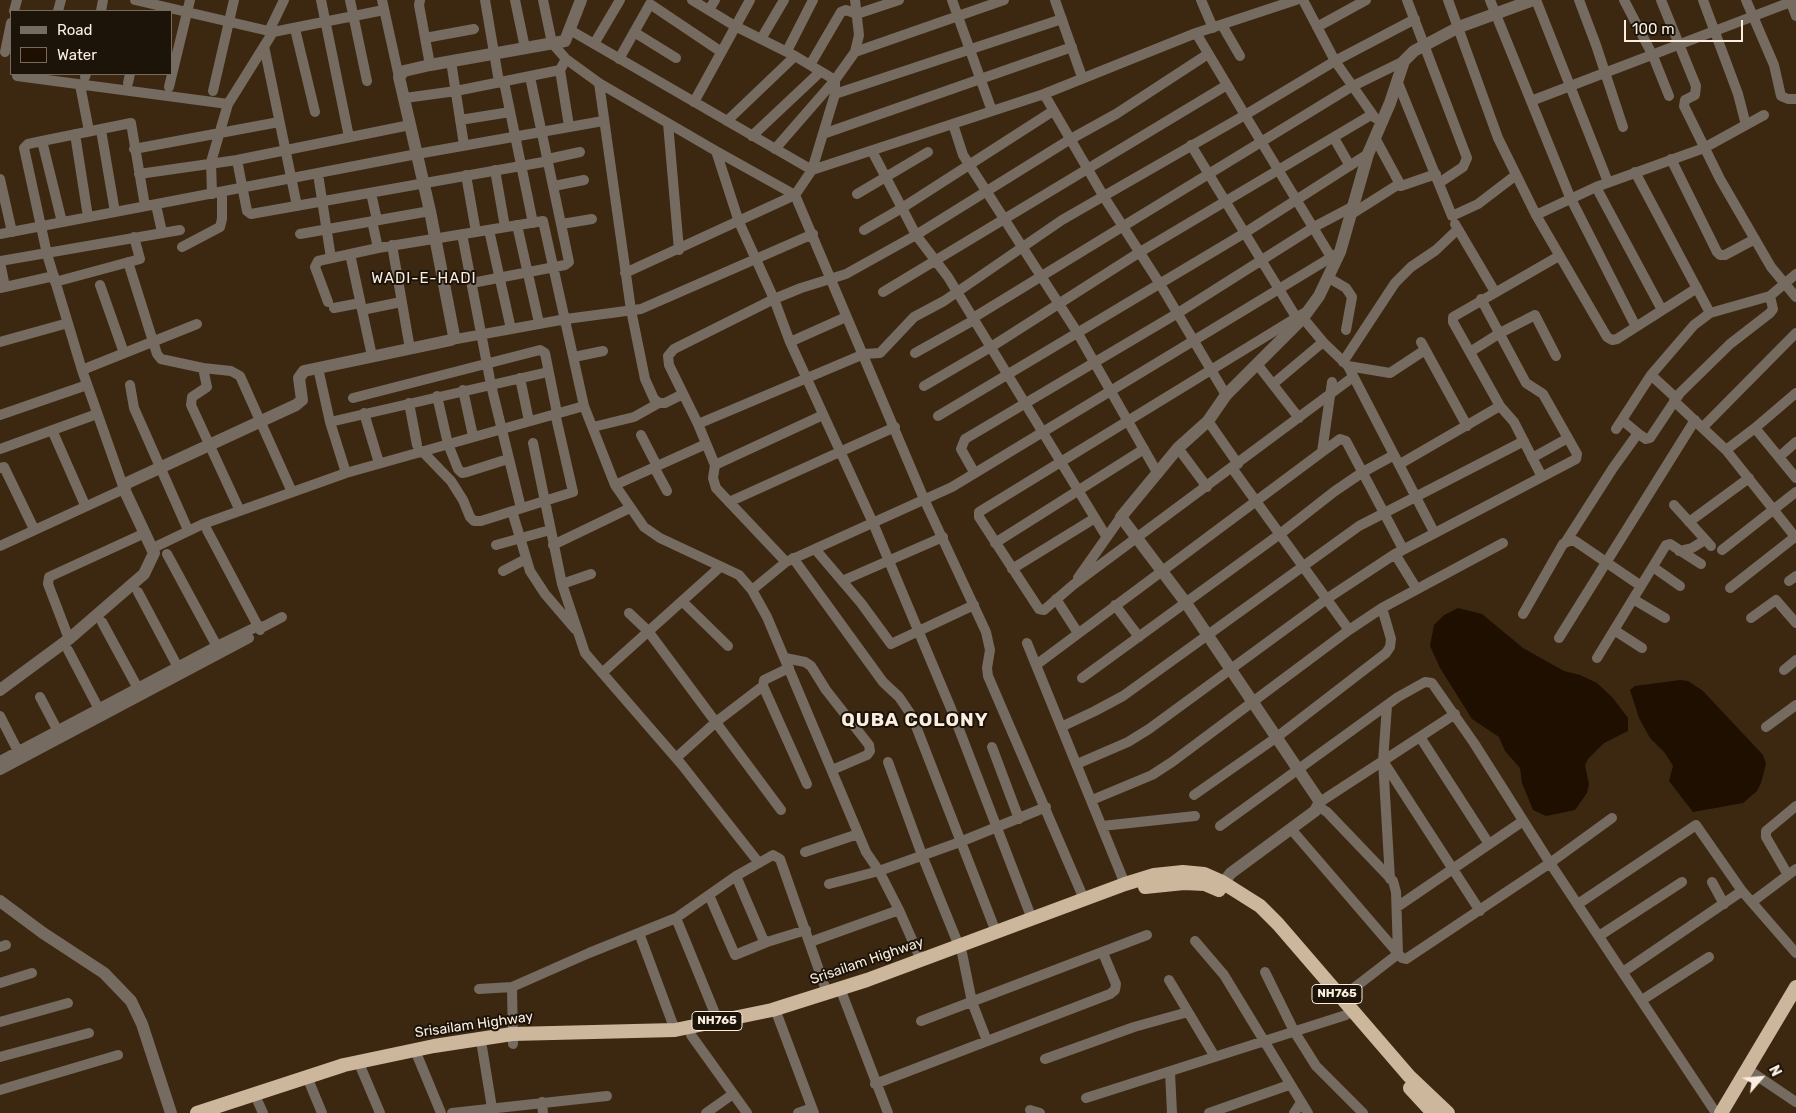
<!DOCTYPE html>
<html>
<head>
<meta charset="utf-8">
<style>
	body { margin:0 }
	#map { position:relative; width:1796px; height:1113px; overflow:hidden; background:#3c2811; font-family:Rubik,sans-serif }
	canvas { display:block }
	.legend { position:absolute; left:10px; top:10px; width:162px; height:65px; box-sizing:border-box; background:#1c1309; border:1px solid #756b5f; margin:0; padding:6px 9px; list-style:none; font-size:15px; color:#fbeee0 }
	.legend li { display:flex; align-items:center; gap:10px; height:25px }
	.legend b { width:25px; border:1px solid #756b5f }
	.north { position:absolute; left:1736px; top:1053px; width:50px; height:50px; -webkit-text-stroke:4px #1c1309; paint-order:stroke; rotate:63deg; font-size:14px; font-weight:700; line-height:20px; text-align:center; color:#fbeee0 }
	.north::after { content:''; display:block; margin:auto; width:18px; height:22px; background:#fbeee0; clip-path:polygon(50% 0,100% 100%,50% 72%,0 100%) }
	.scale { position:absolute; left:1624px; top:20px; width:119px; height:22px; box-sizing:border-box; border:2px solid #fbeee0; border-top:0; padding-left:6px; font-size:15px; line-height:18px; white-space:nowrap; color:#fbeee0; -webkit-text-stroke:4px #1c1309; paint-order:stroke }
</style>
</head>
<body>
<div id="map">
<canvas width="1796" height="1113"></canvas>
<ul class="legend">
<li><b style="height:6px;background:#756b60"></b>Road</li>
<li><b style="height:14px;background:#1f0f00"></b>Water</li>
</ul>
<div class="north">N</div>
<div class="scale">100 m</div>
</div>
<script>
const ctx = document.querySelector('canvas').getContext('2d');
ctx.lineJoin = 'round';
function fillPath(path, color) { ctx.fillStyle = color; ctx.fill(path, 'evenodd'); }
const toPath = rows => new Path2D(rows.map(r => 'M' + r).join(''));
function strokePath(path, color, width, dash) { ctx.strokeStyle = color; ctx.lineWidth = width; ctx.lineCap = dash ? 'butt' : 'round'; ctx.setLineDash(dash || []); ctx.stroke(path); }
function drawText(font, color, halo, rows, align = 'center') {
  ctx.font = font + ' Rubik,sans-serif'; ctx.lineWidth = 4; ctx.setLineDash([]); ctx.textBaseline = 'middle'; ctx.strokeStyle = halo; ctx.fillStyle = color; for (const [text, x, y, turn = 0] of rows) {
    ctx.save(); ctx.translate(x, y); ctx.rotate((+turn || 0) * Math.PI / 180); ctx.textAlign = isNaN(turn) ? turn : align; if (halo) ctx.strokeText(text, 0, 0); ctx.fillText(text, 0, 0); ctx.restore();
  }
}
const water = toPath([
	[1458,608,1482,614,1523,648,1564,671,1580,675,1597,683,1613,698,1628,718,1628,731,1604,743,1588,759,1585,765,1589,784,1587,793,1575,810,1546,816,1533,810,1522,783,1520,768,1505,751,1499,737,1472,719,1440,668,1430,646,1434,625,1444,615],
	[1680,680,1688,681,1703,691,1763,755,1766,764,1761,783,1757,791,1743,803,1693,812,1669,781,1673,766,1665,753,1650,738,1639,718,1630,690,1635,686]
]);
const minor = toPath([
	[135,0,273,32],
	[321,0,349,137],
	[350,0,367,81],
	[382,0,399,77],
	[420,0,419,5,430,65],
	[485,0,499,82],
	[515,0,525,48],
	[543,0,552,43,566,59,599,83,716,151,795,195,924,499,986,632,990,650,987,668,988,676,1084,899],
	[952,0,992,111],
	[1055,0,1082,77],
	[1201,0,1213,28],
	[1303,0,1335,61,1375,118],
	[1407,0,1467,158,1463,167,1439,183],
	[1448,0,1498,138,1536,215,1596,187,1704,148,1764,115],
	[1490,0,1570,197,1636,327],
	[1536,0,1608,182],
	[1579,0,1596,45,1623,127],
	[1624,0,1653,56,1669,96],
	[1661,0,1696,86,1695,95,1685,100,1684,106,1720,179,1771,267,1796,297],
	[1703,0,1738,94,1746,125],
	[1746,0,1774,65,1781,96,1788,99,1796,99],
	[1790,0,1796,16],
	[709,10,715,0],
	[14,11,17,0],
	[58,11,61,0],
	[101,11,103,0],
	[1222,25,1240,56],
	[1317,27,1366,0],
	[295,29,315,112],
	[570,30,812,170,1044,94,1196,33,1296,0],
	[269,31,284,0],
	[634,32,676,58],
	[425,38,474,29],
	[761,39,784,0],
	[594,44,620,0],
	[264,46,297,206],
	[787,51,813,0],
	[5,52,11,23],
	[855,52,1004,0],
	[619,59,650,4,720,51],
	[451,61,464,145],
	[810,65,841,12,846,10,857,14,899,0],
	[560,70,569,126],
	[17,76,228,104],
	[85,77,86,74],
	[504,82,533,223],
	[128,83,130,74],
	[599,83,631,310,645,379,654,399,659,403,665,403,683,394],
	[1398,83,1452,216,1478,204,1516,175],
	[80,85,89,131],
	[169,87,190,0],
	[213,91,234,0],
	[835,94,1062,19],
	[1044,94,1104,197,1160,284,1226,395],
	[405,98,456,91,560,70,566,59],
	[1531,101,1796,0],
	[694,102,750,0],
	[1053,111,902,208,916,235,1069,140,1116,114,1208,54],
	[460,120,510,112],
	[727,121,795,56],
	[668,123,679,250],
	[953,124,963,155,1077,332,1158,474],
	[101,130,115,212],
	[75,134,88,217],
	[823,134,1072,47],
	[752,136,820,72],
	[1334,138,1350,166],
	[1375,138,1401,186,1436,174],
	[1191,145,1296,317],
	[134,149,279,122],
	[775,149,835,80,855,52,859,35,855,0],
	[716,151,739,222,774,299,790,342],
	[548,159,580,152],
	[1671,159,1717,252,1720,255,1725,255,1755,239],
	[237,160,247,211,251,214,549,161],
	[495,170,505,227],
	[1635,172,1710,313],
	[139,174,237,160,410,125],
	[318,174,331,258],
	[466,175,476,232],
	[0,179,12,232],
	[554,186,584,180],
	[1596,187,1662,310],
	[371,193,377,220],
	[212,194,211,162,228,104,273,32,384,10],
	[857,194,928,152],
	[156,205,162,232],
	[1350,215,1399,184],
	[1536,215,1607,337,1612,340,1617,339,1697,288],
	[372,221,378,248],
	[62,222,42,141,131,123,145,206],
	[562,224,592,219],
	[1455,224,1495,292],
	[517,225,539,323],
	[489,230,511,329],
	[864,230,902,208,872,151],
	[0,234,417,154,603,121],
	[300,234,430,211],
	[462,234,491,385,521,508],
	[392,245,410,349],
	[182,247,220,227,222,219,222,192],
	[350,254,372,356],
	[1331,257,1245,115,1335,61,1415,19],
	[0,261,180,230],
	[0,262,5,287],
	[128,262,157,354,161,359,203,368,231,371,240,376,292,492],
	[625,273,795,195,812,170,835,94,835,80,795,56,735,26,692,0],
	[1329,278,1346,288,1352,297,1346,330],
	[55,282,140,259,134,237],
	[472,283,565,265,569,262,530,77],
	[100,285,124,353],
	[0,288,54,276],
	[883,292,1227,85],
	[328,302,315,267,318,261,378,248,543,221,584,406,615,485,644,527,660,538,739,575,752,590,767,617,866,852,879,871,899,910,921,960],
	[334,308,360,303],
	[362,310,401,302],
	[1304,313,979,512,979,517,1039,609,1044,610,1073,585,1353,377],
	[846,317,790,342,873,523,952,711,1032,919],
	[973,318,1351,87,1404,61],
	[1303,318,1323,342,1348,366,1434,532],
	[451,340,566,319,641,309,813,234],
	[0,342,68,323],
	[1421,342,1467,426],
	[1470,352,1500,333,1535,315,1556,356],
	[915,353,974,320],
	[574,357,603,351],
	[1343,362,1395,283,1411,267,1436,250,1457,230],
	[1257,364,1299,418],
	[1348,366,1390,373,1425,350],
	[203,368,207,387,192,397,191,405,240,511],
	[318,368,330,422,346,473],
	[82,370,197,324],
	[1651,375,1676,398],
	[520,378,529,421],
	[1273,384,1323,342],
	[130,385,134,408,188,530],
	[924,386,991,347,1140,252,1371,115],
	[463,390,473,436],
	[1796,393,1755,428,1796,478],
	[437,396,448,444,458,469,462,473,467,472,508,459],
	[353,398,540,350,545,353,557,413],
	[1674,401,1726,450,1796,538],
	[409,403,417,445],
	[364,413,379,463],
	[0,415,87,385],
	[938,416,1243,234,1368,154],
	[1622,420,1640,435],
	[1208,421,1238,464],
	[330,422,548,372],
	[698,424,864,354,880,353,914,317,944,301,1062,220,1245,115,1196,33],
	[593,427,634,417,659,403],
	[1703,427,1796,333],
	[1616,429,1651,375,1694,325,1710,313,1770,296,1796,274],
	[52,430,85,505],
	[641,435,657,466],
	[533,443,562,584,585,653,682,765,759,863],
	[1178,448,1207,487],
	[0,449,97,414],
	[1726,450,1755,428],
	[422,451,451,481,463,500,470,517,474,521,481,521,573,492,555,413],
	[1322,452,1340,439,1346,441,1403,549],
	[1779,457,1796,442],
	[1532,458,1568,438],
	[1400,464,1500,406],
	[715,465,823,415],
	[654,467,667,491],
	[0,468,4,467,34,529],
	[1232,468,1349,630],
	[974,472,961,449,965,439,1178,313,1314,227,1352,207],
	[1541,475,1514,422,1500,406,1453,322,1453,317,1559,256],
	[615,485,706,444],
	[729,502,895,427],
	[1674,505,1711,546],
	[512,511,530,571,545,594,575,629],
	[1689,522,1749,478],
	[207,530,260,630],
	[995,543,1144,449],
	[1565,543,1613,468,1636,436,1640,435,1646,439,1650,438,1680,393,1730,344,1770,313,1773,309,1770,296],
	[496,545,550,530],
	[553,545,630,508],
	[0,546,124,489,82,370,47,254,24,148,28,144,42,141],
	[153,548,203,524,346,473,584,406],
	[815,549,861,603,891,644,974,605],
	[1722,550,1796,492],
	[1679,551,1692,548,1705,540],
	[167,554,220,652],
	[1395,554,1416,588],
	[793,558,883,682,899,697,912,716,996,932],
	[786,562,716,488,713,478,715,465,698,424,669,365,668,356,674,349,774,299,801,288,846,274,916,235,948,277,1106,536],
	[1653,567,1680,586],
	[1012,569,1095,518],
	[503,571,526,559],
	[1078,578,1121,517],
	[842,581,943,537],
	[1789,581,1796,576],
	[562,584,591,574],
	[1730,588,1795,537],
	[752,590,786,562,952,487,1340,252],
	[138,592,181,673],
	[1056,599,1078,633],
	[1633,599,1665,618],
	[683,602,728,646],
	[1115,605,1139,637],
	[629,613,648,631,781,810],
	[1523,614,1563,544,1569,541,1575,541,1641,586],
	[1751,618,1776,600,1796,623],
	[102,622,141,694],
	[1614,630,1642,648],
	[1559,638,1695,420],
	[69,639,48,584,49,577,145,533],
	[1027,643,1125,884],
	[68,650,102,715],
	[785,658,805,662,811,666,826,690,869,745,870,751,867,755,832,770],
	[1597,658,1666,545,1670,544,1701,564],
	[1036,665,1322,452,1332,382],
	[789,668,764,680,763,686,807,784],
	[1784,670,1796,660],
	[602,673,720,567],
	[1082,678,1280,534,1335,491,1363,472,1394,455],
	[40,697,61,737],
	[1387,706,1383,761,1390,879],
	[0,716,21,757],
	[1061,727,1095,711,1123,696,1359,526,1524,441],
	[1766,727,1796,705],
	[1420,737,1489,844],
	[992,747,1019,819],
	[676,758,716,722,763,686],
	[0,761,217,646,258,626,263,627,282,617],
	[1383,761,1480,911],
	[888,762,922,855,959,946],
	[1077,764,1128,742,1149,729,1328,598,1395,554,1576,459,1577,454,1543,394,1526,383,1481,299],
	[0,770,249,638],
	[1194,795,1277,737,1386,653,1390,647,1391,639,1382,608],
	[1092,800,1152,775,1172,762,1349,630,1382,608,1503,543],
	[1320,802,1455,714],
	[1319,807,1327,812,1393,881,1396,892,1398,954,1341,998],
	[1102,826,1195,816],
	[1220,826,1398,697,1425,682,1432,683,1474,743,1550,863,1716,1113],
	[1291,829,1402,958,1406,959,1550,863,1612,818],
	[805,852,858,834],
	[1788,875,1766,837,1766,831,1796,806],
	[736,876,763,939,767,942,806,930],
	[1712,882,1724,904],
	[829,884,879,871,960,842,1046,807],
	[709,895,735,955,767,942],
	[1752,902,1796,869],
	[1578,904,1696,825,1742,891],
	[1397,907,1523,821],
	[676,918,718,1021],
	[639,933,675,1030],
	[1599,936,1682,882],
	[1195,941,1224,975,1308,1113],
	[810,942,899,910],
	[0,947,6,945],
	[962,953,972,1002,987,1041],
	[1265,972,1294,1031,1316,1066,1363,1113],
	[1623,972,1742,891,1796,953],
	[1169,980,1215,1057],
	[0,983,32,973],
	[512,987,513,1044],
	[479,989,512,987,589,953,676,918,736,876,773,855,780,859,827,993],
	[843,996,888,1113],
	[1642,1000,1709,957],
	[775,1009,814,1113],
	[921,1021,1147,935],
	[0,1022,68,1003],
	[691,1035,747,1113],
	[482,1047,492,1108],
	[417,1055,441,1113],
	[0,1057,89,1033],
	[1045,1059,1134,1027,1188,1012],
	[361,1068,380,1113],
	[1747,1069,1796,1102],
	[1170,1072,1172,1113],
	[310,1084,322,1113],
	[875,1084,1110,994,1115,990,1116,984,1103,953],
	[0,1090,118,1055],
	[1086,1098,1346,1015],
	[258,1102,263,1113],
	[542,1102,543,1113],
	[1030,1110,1040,1113],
	[452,1113,607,1096],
	[706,1113,733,1094],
	[798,1113,812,1108],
	[1209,1113,1289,1085],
	[1294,1113,1300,1104]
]);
const tertiary = toPath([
	[0,690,69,639,144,574,154,553,124,489,127,483,296,405,302,400,299,378,304,371,437,343,451,340,454,336,430,211,399,77,404,71,430,65,565,41,581,0],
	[1218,889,1231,873,1315,811,1320,802,1186,603,1121,517,1178,448,1208,421,1226,395,1303,318,1319,296,1340,252,1368,154,1390,103,1404,61,1414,51,1459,27,1533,0],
	[0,901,43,933,104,973,131,1001,142,1024,171,1113]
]);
const trunk = toPath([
	[1145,887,1184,883,1205,884,1219,890],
	[1410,1088,1433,1113],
	[197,1113,344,1065,434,1046,512,1034,675,1030,772,1010,867,980,1125,884,1154,875,1183,872,1204,874,1222,882,1260,906,1278,924,1409,1076,1448,1113],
	[1721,1113,1796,987]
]);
const shields = [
	[1337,994,50],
	[717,1021,50]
];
const shieldNames = [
	["NH765",1337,994],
	["NH765",717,1021]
];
const streetNames = [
	["Srisailam Highway",867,961,-19],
	["Srisailam Highway",474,1025,-8]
];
const neighbourhoodNames = [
	["WADI-E-HADI",424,279]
];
const districtNames = [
	["QUBA COLONY",915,721]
];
fillPath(water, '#1f0f00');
strokePath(minor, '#756b60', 10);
strokePath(tertiary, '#756b60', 12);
strokePath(trunk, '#ccb69c', 14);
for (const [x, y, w] of shields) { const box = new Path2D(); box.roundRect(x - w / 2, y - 9.5, w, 19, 4); ctx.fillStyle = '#1c1309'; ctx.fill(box); strokePath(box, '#fbeee0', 1); }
drawText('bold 12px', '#fbeee0', null, shieldNames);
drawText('14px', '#fbeee0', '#1c1309', streetNames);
ctx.letterSpacing = '1px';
drawText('15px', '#fbeee0', '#1c1309', neighbourhoodNames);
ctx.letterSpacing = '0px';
ctx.letterSpacing = '1px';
drawText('bold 19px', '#fbeee0', '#1c1309', districtNames);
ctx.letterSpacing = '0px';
</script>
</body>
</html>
